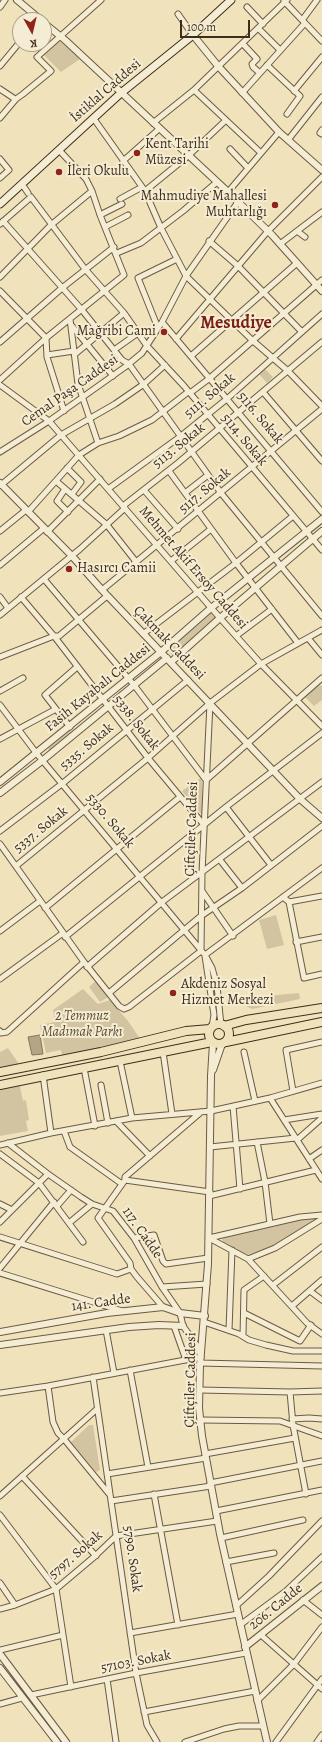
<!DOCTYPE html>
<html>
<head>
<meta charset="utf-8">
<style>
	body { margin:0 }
	#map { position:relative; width:322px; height:1742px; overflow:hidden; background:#f0e3bb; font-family:Alegreya,serif }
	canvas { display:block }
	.north { position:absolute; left:12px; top:12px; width:40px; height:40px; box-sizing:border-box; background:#f5edd3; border:1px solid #aca08a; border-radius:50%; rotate:172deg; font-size:11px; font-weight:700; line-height:16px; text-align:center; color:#3f2d1c }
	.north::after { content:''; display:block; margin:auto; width:14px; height:18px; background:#8f2418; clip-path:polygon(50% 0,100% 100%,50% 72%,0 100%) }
	.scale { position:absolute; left:180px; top:20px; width:70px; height:18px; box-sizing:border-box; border:2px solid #3f2d1c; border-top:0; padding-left:5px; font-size:12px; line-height:14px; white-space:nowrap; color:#3f2d1c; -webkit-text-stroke:3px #f5edd3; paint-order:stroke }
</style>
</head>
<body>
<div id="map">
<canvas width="322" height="1742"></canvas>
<div class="north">K</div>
<div class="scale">100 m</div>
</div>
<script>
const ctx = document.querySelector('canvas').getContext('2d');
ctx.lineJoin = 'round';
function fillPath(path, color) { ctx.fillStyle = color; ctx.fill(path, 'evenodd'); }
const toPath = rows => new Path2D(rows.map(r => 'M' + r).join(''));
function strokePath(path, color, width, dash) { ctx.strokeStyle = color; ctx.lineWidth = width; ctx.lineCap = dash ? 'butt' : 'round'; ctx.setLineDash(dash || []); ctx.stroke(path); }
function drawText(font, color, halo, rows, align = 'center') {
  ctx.font = font + ' Alegreya,serif'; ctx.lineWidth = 4; ctx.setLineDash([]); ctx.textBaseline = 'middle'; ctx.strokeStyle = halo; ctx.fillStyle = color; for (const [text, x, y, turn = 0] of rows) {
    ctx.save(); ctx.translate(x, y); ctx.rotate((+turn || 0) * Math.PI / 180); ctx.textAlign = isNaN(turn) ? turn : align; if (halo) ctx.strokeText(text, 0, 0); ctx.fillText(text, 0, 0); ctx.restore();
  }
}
const green = toPath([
	[60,41,80,59,61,72,44,55],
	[265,369,273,377,267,383,259,374],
	[210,611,216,619,174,657,167,649],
	[320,685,322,686,322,700,314,706,304,696],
	[69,729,73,734,51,752,47,747],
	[202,777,202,815,182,791],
	[276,915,284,945,267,949,259,920],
	[96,981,108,997,100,1002,89,987],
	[83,989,98,1004,110,1000,128,1021,141,1040,62,1055,61,1050,46,1053,40,1025,55,1022,53,1010],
	[299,993,300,999,252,1009,244,1005,240,998,244,997,247,1000,255,1002,266,1000,266,996],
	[8,1048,19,1064,0,1067,0,1052],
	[20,1086,23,1101,26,1100,29,1120,26,1121,28,1131,0,1136,0,1090],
	[319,1218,274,1246,247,1255,230,1246,223,1242,222,1238,300,1220],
	[89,1425,93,1425,100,1470,96,1472,71,1442]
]);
const water = toPath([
	[40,1035,43,1054,32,1055,28,1037,40,1035]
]);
const minor = toPath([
	[284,1,322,41],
	[0,7,5,0],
	[247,7,263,24],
	[178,14,190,31],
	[303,19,317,0],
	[258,28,280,50],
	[243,44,257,59,252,64,253,67,260,73],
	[267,65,300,96,287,114],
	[0,66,19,43],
	[0,89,15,99],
	[194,90,261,153],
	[294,91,322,57],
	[242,93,305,23],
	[0,118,16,99,23,94,51,71,37,57,101,0],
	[94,119,145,191,161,228,186,276,252,340,288,371,322,406],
	[153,123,194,90,287,0],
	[322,130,320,133,322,134],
	[288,140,322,97],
	[230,149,248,168],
	[0,159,9,170,0,178],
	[123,161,159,129],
	[22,184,28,193],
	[145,191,188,156,226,120],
	[228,192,279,132],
	[120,199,142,187],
	[100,215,122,204],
	[3,221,82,310,122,360,129,364,221,493,322,616],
	[0,224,31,197,85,269,124,313,147,346,184,386,322,550],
	[105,227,128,215],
	[297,231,305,237],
	[209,241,238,266,302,332],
	[280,244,322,212],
	[117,253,141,243,183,211,217,182],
	[0,277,51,225,92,191],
	[0,291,46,338,47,357,64,411],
	[70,319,78,384,98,443],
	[162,322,322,512],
	[72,326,113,376],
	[158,328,138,278,177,259],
	[176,339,268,231,322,177],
	[0,342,62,288,114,247],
	[114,350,138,333],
	[75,354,124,313],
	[47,355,74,351],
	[191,356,297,263],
	[0,380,46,338,124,275,100,215,92,191,86,179,59,150],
	[0,385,49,421,220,618,261,664,322,726],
	[263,392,322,461],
	[190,393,210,378,322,280],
	[0,452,49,421,125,367,142,353,162,322,186,276,238,202],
	[67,468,81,482,72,494],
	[169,471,236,563,298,643],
	[56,481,107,525,137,563],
	[1,485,61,435,115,404,144,384,165,365],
	[65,489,57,501,68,512],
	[108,489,181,436,228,398,322,314],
	[144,490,178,529],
	[185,493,208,475],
	[123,506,178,463,322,342],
	[28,512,79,455,98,443,119,436,152,420,188,392],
	[0,531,26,510],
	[47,532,100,479],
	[171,561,211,529],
	[0,565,43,529],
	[44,579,134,685,206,780],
	[102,590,322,409],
	[0,597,8,608],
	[21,597,54,636,148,758,204,825],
	[0,615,80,549,125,508],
	[143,634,236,563,293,516],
	[236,636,272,609],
	[308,638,322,655],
	[0,657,54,636,59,636,107,596],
	[0,691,23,678],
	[0,705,37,754,205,955,212,968,217,986,221,1025],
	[70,727,45,695,77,667],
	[0,739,56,709],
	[206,780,322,678],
	[226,807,271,865],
	[0,831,63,783,188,680],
	[0,844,84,962,119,1006,124,1009,129,1007,201,951],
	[220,860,242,888],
	[16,866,148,758,210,703,261,664,322,630],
	[202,891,233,936],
	[283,897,289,902,322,896],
	[289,902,304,978,322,974],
	[45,908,180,797],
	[0,931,40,901],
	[65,937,226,807,322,733],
	[296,942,322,937],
	[201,951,202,873,210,703],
	[205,955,322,868],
	[205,956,214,1015,212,1027],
	[87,967,162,902,322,782],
	[0,979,63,933],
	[109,993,201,916,242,888,322,826],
	[0,1031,1,1033,7,1032,84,962],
	[163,1052,172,1114],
	[244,1052,255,1101],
	[120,1061,132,1118],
	[84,1068,95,1126],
	[43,1075,51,1133],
	[101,1085,108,1123],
	[293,1091,286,1050,322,1042],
	[270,1098,322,1179],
	[233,1106,240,1189],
	[284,1120,322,1114],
	[116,1121,150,1156],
	[64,1131,70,1147,122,1184],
	[297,1140,322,1118],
	[257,1142,265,1182,270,1224],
	[0,1145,51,1133,132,1118,211,1111,270,1098,322,1083],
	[210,1147,296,1138],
	[0,1154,39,1183,83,1242],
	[309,1159,322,1150],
	[125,1180,210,1192],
	[209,1196,316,1170],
	[0,1204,12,1210],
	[57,1206,71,1190],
	[0,1222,48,1174],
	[69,1223,92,1204],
	[0,1237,117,1274,131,1269],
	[134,1238,154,1235,163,1261,166,1264,208,1258],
	[209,1238,248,1259,307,1323,322,1334],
	[209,1238,300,1217,322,1215],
	[248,1259,275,1248,322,1219],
	[0,1268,54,1202],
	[0,1273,122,1311],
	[273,1285,322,1247],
	[162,1287,207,1284],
	[310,1291,322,1300],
	[292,1306,322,1280],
	[163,1307,137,1277,131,1269,130,1263,98,1218,125,1180,125,1177,201,1112],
	[244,1313,300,1341,311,1325],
	[204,1322,239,1334,249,1340,266,1345,293,1351,322,1351],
	[174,1326,186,1360],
	[106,1330,114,1373],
	[229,1330,232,1250],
	[243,1336,244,1290,264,1276],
	[200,1363,322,1366],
	[130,1370,148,1467],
	[93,1377,136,1673,147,1725,157,1742],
	[48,1386,53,1422,58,1433,64,1439,110,1495],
	[200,1390,290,1392,322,1391],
	[290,1392,293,1425,306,1494],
	[0,1393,48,1386,201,1357,198,1347,183,1326,180,1313,162,1287,134,1238,113,1211,92,1204,81,1197,48,1174,8,1143],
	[292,1419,309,1418,322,1419],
	[201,1420,280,1421,322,1436],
	[205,1454,295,1438],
	[107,1474,206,1458],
	[22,1476,96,1556],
	[210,1483,322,1461],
	[154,1494,178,1625],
	[0,1496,97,1409],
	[111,1501,211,1486],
	[216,1511,322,1490],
	[0,1515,56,1589,71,1687],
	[221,1538,303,1520],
	[226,1562,274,1553],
	[0,1583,15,1605],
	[303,1600,322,1615],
	[236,1606,269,1576,322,1521],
	[0,1609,15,1605,56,1589,94,1557,116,1536,217,1521],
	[240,1625,286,1591,322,1557],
	[130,1633,238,1614],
	[261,1635,322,1689],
	[0,1650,63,1635],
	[107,1679,116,1742],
	[31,1695,136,1673,246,1653],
	[257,1701,294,1664,322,1627],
	[0,1704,22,1698],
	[144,1712,255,1691],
	[185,1742,224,1729,239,1726,263,1726],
	[276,1742,322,1679],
	[317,1742,322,1735]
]);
const tertiary = toPath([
	[17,0,41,20],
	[44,23,65,40,228,192,272,235,322,291],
	[193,35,218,66,279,132,322,170],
	[0,483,72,556,102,590,300,799,322,818],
	[171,662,220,618,322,531],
	[0,782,161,652,211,608,322,519],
	[0,793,43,760,167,658],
	[213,1043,211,1076,208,1264,200,1365,199,1408,202,1436,220,1534,267,1742],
	[213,1070,222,1044],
	[0,1332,107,1313,163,1307,180,1313,205,1316],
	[0,1345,129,1327,159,1325,183,1326],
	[245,1647,322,1586],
	[0,1654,66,1742],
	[0,1668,57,1742]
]);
const secondary = toPath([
	[0,204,121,93,193,35,231,0]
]);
const trunk = toPath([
	'209 1034a10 10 0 1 1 20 0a10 10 0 1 1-20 0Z',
	[224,1026,246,1020,322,1008],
	[226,1042,322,1022],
	[0,1072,101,1052,186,1031,210,1029],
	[0,1085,212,1042]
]);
const markers = [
	[137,153,4,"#8f2418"],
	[59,172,4,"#8f2418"],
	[275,205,4,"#8f2418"],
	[164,332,4,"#8f2418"],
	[69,569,4,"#8f2418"],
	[173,993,4,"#8f2418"]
];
const streetNames = [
	["İstiklal Caddesi",106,91,-41],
	["Cemal Paşa Caddesi",70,391,-35],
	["5111. Sokak",210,396,-40],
	["5116. Sokak",260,418,50],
	["5114. Sokak",244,440,50],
	["5113. Sokak",179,446,-39],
	["5117. Sokak",205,491,-40],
	["Mehmet Akif Ersoy Caddesi",193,568,49],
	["Çakmak Caddesi",169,643,46],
	["Fasih Kayabalı Caddesi",98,688,-39],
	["5338. Sokak",136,723,52],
	["5335. Sokak",87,747,-40],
	["5330. Sokak",110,821,50],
	["Çiftçiler Caddesi",192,829,-88],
	["5337. Sokak",41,830,-39],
	["117. Cadde",142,1233,55],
	["141. Cadde",101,1303,-8],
	["Çiftçiler Caddesi",191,1380,-89],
	["5797. Sokak",76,1555,-41],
	["5790. Sokak",132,1559,82],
	["206. Cadde",276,1607,-39],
	["57103. Sokak",136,1662,-11]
];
const poiNames = [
	["Kent Tarihi",145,145],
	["Müzesi",145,161],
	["İleri Okulu",67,172],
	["Mahmudiye Mahallesi",267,197,"right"],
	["Muhtarlığı",267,213,"right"],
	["Mağribi Cami",156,332,"right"],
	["Hasırcı Camii",77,569],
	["Akdeniz Sosyal",181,985],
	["Hizmet Merkezi",181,1001]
];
const parkNames = [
	["2 Temmuz",82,1017],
	["Madımak Parkı",82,1033]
];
const districtNames = [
	["Mesudiye",236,324]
];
fillPath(green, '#d2c4a0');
fillPath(water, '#b4a585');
strokePath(water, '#85755b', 1);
strokePath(minor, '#6b5a44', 7);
strokePath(tertiary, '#6b5a44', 8);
strokePath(secondary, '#3f2d1c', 9);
strokePath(trunk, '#3f2d1c', 10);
strokePath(minor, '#f5edd3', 5);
strokePath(tertiary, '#f5edd3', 6);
strokePath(secondary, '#f5edd3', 7);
strokePath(trunk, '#f0e3bb', 8);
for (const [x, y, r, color] of markers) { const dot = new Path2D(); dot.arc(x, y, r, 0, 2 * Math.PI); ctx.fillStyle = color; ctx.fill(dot); strokePath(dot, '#f5edd3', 1.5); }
drawText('14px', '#3f2d1c', '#f5edd3', streetNames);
drawText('14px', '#3f2d1c', '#f5edd3', poiNames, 'left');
drawText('italic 14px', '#5c4b36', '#f5edd3', parkNames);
drawText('bold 18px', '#7a1f14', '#f5edd3', districtNames);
</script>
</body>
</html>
